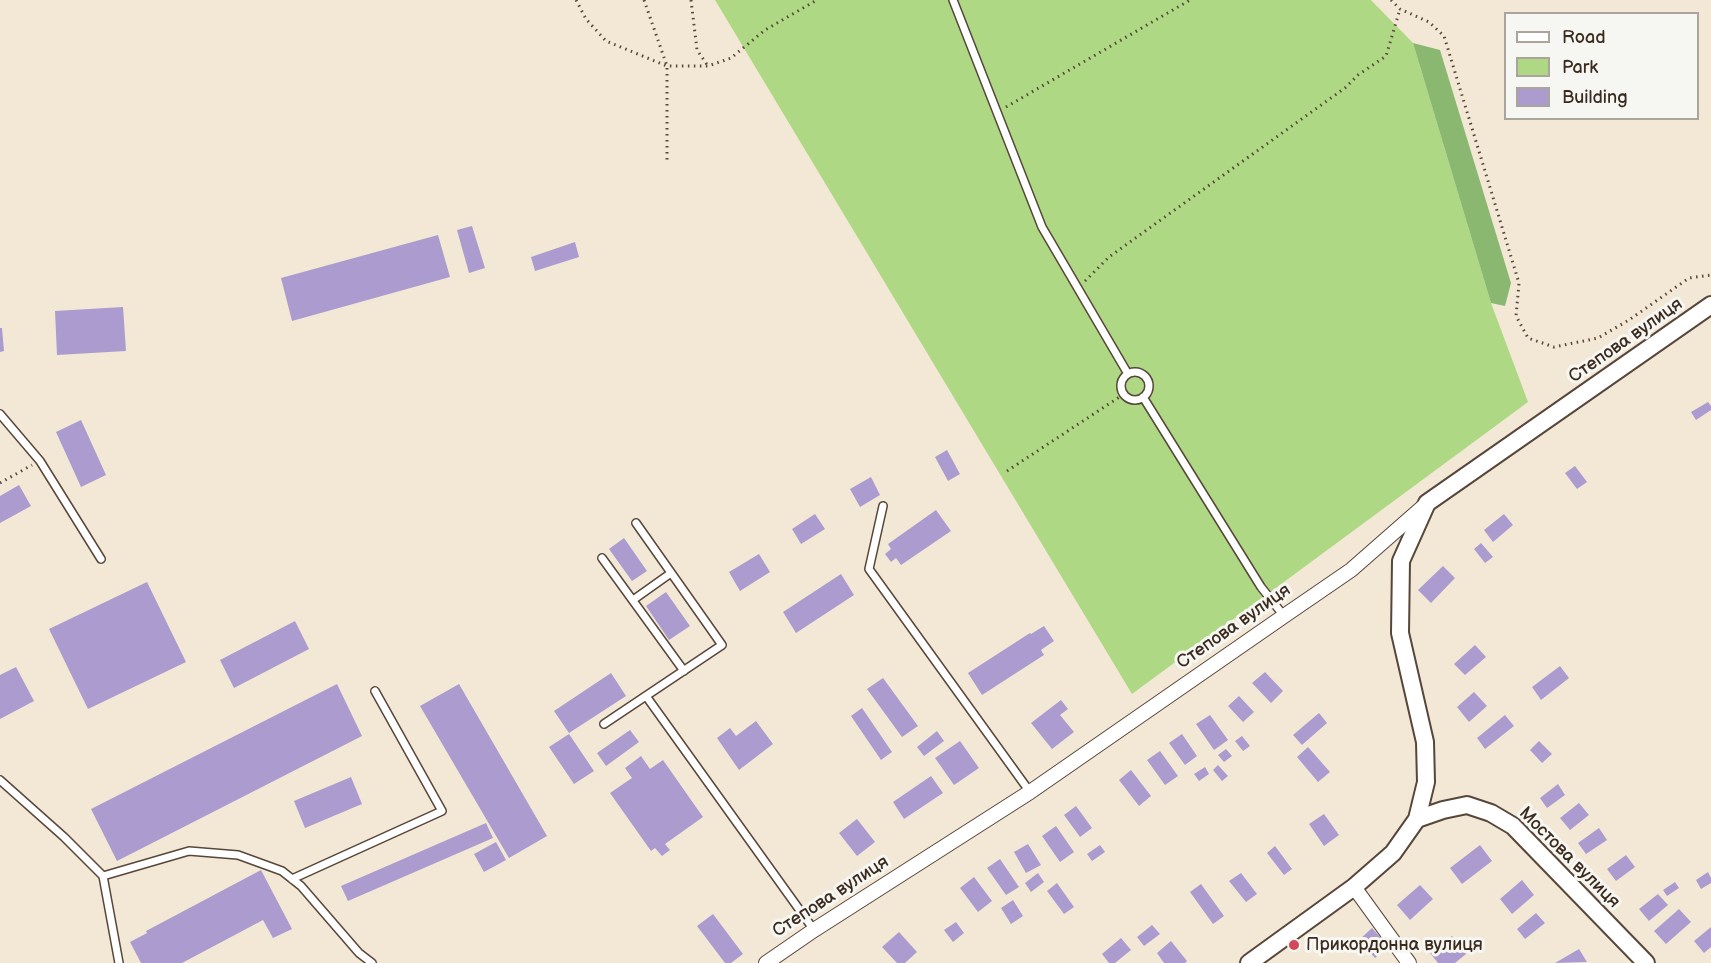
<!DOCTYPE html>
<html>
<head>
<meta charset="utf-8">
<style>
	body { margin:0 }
	#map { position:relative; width:1711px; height:963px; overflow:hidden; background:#f3e8d6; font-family:"Balsamiq Sans",sans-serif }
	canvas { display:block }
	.legend { position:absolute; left:1504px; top:12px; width:195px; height:108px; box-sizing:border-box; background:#f6f6f2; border:2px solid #aba49d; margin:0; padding:8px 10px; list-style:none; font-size:18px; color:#3b2a1e }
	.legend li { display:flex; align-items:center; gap:12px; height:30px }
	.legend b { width:30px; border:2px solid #aba49d }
</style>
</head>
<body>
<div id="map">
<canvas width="1711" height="963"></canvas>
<ul class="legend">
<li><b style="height:8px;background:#fff"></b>Road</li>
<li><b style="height:16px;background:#aed883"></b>Park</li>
<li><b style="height:16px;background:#ac9bcf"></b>Building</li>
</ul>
</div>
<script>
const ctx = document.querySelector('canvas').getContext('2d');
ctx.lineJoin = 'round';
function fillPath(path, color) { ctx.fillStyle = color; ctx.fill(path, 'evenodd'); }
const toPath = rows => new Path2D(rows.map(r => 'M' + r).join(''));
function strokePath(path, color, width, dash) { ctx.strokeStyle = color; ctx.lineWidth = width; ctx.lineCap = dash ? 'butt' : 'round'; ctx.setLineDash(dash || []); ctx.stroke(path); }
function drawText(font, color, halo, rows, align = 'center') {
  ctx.font = font + ' "Balsamiq Sans",sans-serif'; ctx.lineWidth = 6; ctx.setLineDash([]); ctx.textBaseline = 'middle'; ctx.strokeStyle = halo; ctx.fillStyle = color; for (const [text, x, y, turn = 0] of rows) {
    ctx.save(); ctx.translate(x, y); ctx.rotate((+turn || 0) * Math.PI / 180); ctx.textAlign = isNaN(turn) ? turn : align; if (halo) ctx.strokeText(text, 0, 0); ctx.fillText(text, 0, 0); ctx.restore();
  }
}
const green = toPath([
	[715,0,1371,0,1413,43,1491,303,1528,402,1132,694]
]);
const forest = toPath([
	[1413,43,1440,50,1511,283,1505,306,1491,303]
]);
const building = toPath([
	[472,226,485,268,469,273,457,230],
	[438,235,450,277,292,321,281,278],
	[575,242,579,257,535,271,531,257],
	[123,307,126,351,57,355,55,311],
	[0,328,2,328,4,351,0,352],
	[1708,402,1711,406,1711,410,1696,420,1691,412],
	[81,420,106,475,81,487,56,432],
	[947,450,960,474,948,481,935,457],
	[1575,466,1587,482,1577,489,1565,473],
	[871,477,880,495,860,507,850,489],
	[19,485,31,506,0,523,0,496],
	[936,510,951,531,901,565,896,558,891,562,885,554,891,549,888,544],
	[815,514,825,529,801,544,792,529],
	[1504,514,1513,525,1493,542,1484,530],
	[624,538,647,571,632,581,609,549],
	[1481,543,1493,557,1485,563,1474,549],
	[759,554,770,572,740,591,729,572],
	[1443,566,1455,578,1431,603,1418,590],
	[841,574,854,595,796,633,783,612],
	[147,582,186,662,88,709,49,629],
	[666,592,690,626,669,640,646,606],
	[295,621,309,649,234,688,220,660],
	[1044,626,1054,641,1041,650,1044,655,982,695,968,673,1030,633,1031,634],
	[1475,645,1486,657,1465,675,1454,664],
	[1560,666,1569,678,1541,700,1532,687],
	[16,667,34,701,0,719,0,675],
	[1265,672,1283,691,1271,703,1252,683],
	[611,673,626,696,569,733,554,711],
	[883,678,918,726,902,737,867,689],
	[337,684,362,736,117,861,91,809],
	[459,684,547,836,509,858,420,706],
	[1474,692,1487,706,1469,722,1457,707],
	[1239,696,1254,712,1243,722,1228,706],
	[1061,700,1068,709,1060,715,1074,732,1052,749,1031,723],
	[862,708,892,752,881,760,851,716],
	[1319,713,1327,723,1302,745,1293,735],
	[1210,715,1228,740,1214,750,1196,724],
	[1505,715,1514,726,1485,749,1477,738],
	[756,721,773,744,739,770,717,738,730,728,736,736],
	[630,730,639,742,606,766,597,753],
	[937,731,944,741,924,756,917,747],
	[569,734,594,771,574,784,549,747],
	[1182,734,1197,756,1185,765,1169,743],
	[1242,736,1250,746,1243,751,1235,741],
	[960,741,979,768,954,785,935,758],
	[1539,741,1552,754,1542,763,1530,750],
	[1308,747,1330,772,1318,782,1297,757],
	[1226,749,1232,756,1224,762,1218,755],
	[1160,751,1178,776,1165,785,1147,760],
	[641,756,650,769,663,760,703,817,665,844,670,850,662,856,655,848,651,851,610,793,632,778,625,768],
	[1218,765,1228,776,1222,781,1213,770],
	[1205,767,1209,774,1199,781,1194,774],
	[1131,770,1151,796,1139,806,1119,780],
	[931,776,943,793,904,819,893,802],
	[351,777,362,804,305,828,294,801],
	[1558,784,1565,795,1547,808,1540,798],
	[1579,803,1589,815,1570,830,1560,818],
	[1076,806,1092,828,1080,837,1064,815],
	[1324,814,1339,835,1324,846,1309,824],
	[857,819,875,842,857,856,839,833],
	[486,823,493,838,348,901,341,886],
	[1056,826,1074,852,1060,862,1042,836],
	[1599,828,1607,840,1586,854,1578,843],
	[496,842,506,860,484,872,474,854],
	[1028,844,1041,865,1026,873,1014,852],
	[1100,845,1105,852,1092,861,1087,854],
	[1480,845,1492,861,1462,884,1450,868],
	[1275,846,1292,869,1284,875,1267,853],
	[1626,855,1635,867,1616,881,1607,869],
	[1000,859,1019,887,1006,895,987,868],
	[261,870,292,929,273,938,263,920,182,963,141,963,130,942,147,933,146,931],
	[1708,872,1711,878,1711,883,1701,889,1696,880],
	[1038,873,1044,882,1031,892,1025,883],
	[1241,873,1257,894,1246,902,1229,881],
	[974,877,992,901,978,912,960,888],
	[1522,880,1534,895,1512,914,1500,899],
	[1675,882,1679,888,1667,896,1663,890],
	[1057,883,1074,907,1064,914,1047,891],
	[1201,884,1224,916,1213,924,1190,892],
	[1420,885,1433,899,1410,920,1397,905],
	[1658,894,1668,905,1649,921,1639,909],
	[1013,900,1023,916,1011,924,1001,908],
	[1679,909,1691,922,1666,944,1654,931],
	[1536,913,1545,923,1525,939,1517,929],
	[713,914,743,954,731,963,725,963,697,926],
	[956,922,964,933,953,942,944,930],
	[1152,925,1160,934,1144,946,1137,937],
	[1711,927,1711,947,1704,953,1694,941],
	[1372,928,1388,946,1375,958,1359,940],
	[899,932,917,952,905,963,897,963,882,947],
	[1452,936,1466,954,1455,963,1438,963,1430,953],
	[1121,938,1131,950,1115,963,1109,963,1102,954],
	[1171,941,1187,961,1185,963,1164,963,1157,953],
	[1579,949,1587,962,1555,963]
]);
const path = toPath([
	[576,0,586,19,606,41,667,66,708,66,731,58,765,30,817,0],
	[644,0,667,66,667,161],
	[691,0,697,50,708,66],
	[1391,0,1400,9,1429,22,1444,36,1519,283,1516,316,1528,338,1554,347,1598,338,1629,320,1689,278,1711,275],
	[1006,107,1190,0],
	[1085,281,1109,257,1310,113,1345,88,1358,75,1386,56,1400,9],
	[1007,471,1124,394],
	[0,483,32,465]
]);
const service = toPath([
	[953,0,1042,227,1128,374],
	'1121 386a14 14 0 1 1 28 0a14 14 0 1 1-28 0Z',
	[1143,397,1261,587,1284,616],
	[0,414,40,461,101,559],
	[883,506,869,569,1030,792],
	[602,558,684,671],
	[633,600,671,573],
	[646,696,814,930],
	[604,724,722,645,636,523],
	[0,780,64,837,103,876,119,963],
	[103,876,189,851,238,855,282,871,301,886,359,953,372,963],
	[292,879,442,811,375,691]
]);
const minor = toPath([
	[1354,887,1409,963],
	[766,963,814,930,1030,792,1284,616,1351,570,1424,506]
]);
const tertiary = toPath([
	[1417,819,1443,810,1467,805,1491,813,1513,826,1646,963],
	[1249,963,1354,887,1393,853,1417,819,1426,782,1425,742,1400,633,1401,561,1427,503,1711,305]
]);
const markers = [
	[1294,945,6,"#d1495b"]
];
const streetNames = [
	["Степова вулиця",1626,341,-35],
	["Степова вулиця",1234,627,-35],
	["Мостова вулиця",1569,858,45],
	["Степова вулиця",831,897,-33]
];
const poiNames = [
	["Прикордонна вулиця",1306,945]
];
fillPath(green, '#aed883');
fillPath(forest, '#8ab871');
fillPath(building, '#ac9bcf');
strokePath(service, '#57463a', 10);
strokePath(minor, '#57463a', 16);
strokePath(tertiary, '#57463a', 20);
strokePath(path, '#57463a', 3, [1.5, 4.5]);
strokePath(service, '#fff', 7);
strokePath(minor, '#fff', 14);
strokePath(tertiary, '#fff', 16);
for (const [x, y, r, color] of markers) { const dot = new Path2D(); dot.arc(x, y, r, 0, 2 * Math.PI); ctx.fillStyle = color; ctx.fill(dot); strokePath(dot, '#f6f6f2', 2); }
drawText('18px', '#3b2a1e', '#f6f6f2', streetNames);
drawText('18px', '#3b2a1e', '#f6f6f2', poiNames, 'left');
</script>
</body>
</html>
